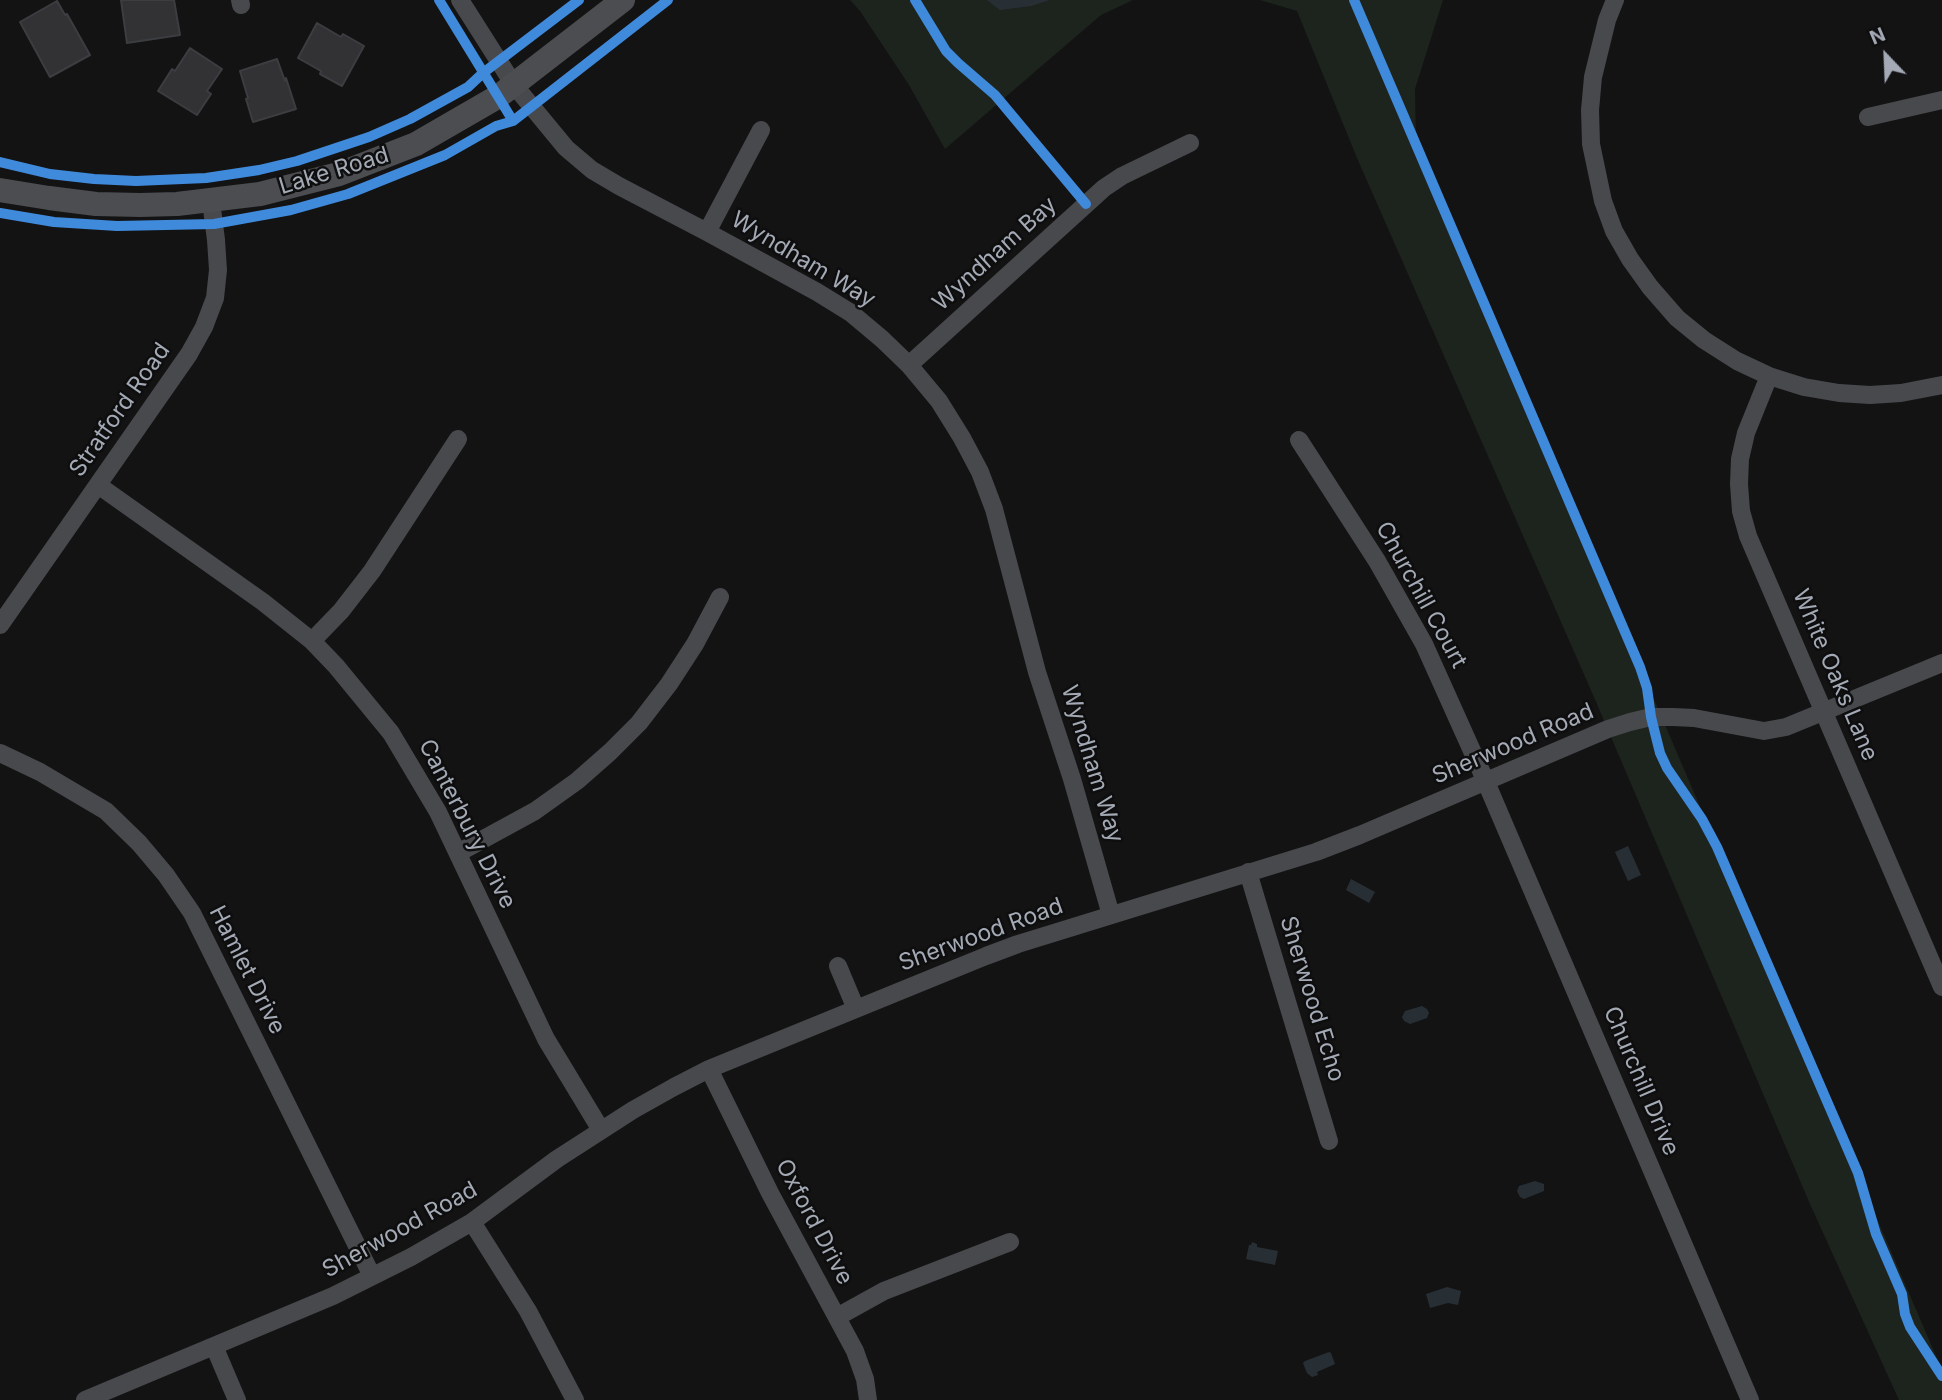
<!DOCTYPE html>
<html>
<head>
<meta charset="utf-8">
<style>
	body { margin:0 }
	#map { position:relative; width:1942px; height:1400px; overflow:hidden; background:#131314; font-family:Inter,sans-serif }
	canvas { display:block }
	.north { position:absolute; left:1851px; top:21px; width:70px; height:70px; -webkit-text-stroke:5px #0e0e0f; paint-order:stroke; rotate:337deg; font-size:19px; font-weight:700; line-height:28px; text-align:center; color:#a4aab5 }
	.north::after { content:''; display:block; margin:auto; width:24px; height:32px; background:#a4aab5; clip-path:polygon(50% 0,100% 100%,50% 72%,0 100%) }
</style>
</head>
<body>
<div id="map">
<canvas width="1942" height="1400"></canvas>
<div class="north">N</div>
</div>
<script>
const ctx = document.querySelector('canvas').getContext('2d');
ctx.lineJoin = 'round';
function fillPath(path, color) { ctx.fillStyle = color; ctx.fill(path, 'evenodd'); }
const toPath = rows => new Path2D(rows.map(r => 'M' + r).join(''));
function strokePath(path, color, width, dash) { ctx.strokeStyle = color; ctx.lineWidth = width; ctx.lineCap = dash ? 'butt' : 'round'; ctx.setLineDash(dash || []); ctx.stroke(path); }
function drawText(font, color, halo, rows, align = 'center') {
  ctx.font = font + ' Inter,sans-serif'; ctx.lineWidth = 5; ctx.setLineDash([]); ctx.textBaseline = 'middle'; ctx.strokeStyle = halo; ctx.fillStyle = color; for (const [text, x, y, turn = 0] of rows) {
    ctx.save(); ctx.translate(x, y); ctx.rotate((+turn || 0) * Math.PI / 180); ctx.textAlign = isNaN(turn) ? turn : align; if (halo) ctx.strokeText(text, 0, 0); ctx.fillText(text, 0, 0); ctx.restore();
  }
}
const green = toPath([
	[850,0,1133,0,1101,15,945,149,909,85,860,11],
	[1260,0,1443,0,1415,89,1416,145,1942,1370,1942,1400,1899,1400,1810,1204,1594,697,1357,158,1297,11]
]);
const water = toPath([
	[987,0,1050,0,1031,6,1000,10],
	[1628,846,1641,875,1628,881,1615,852],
	[1351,879,1375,892,1369,903,1346,890],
	[1422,1006,1427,1009,1429,1013,1427,1018,1410,1024,1404,1021,1402,1017,1405,1011],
	[1535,1181,1544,1184,1544,1191,1524,1199,1520,1197,1517,1191,1519,1186],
	[1252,1242,1257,1244,1257,1247,1278,1251,1275,1265,1246,1259,1249,1245,1251,1245],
	[1447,1287,1461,1291,1458,1305,1448,1303,1430,1308,1426,1294],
	[1329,1352,1331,1353,1335,1364,1333,1365,1317,1372,1318,1375,1312,1377,1307,1373,1303,1363,1305,1361]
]);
const building = toPath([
	[121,0,174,0,180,35,127,43,121,0],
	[57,1,65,15,67,14,90,55,50,77,20,22,57,1],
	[317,23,341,37,343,34,364,46,342,86,320,74,321,71,298,58,317,23],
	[190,48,222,69,207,91,211,94,197,115,158,91,172,69,175,71,190,48],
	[277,59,285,81,286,78,296,109,253,122,246,99,248,98,240,71,277,59]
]);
const street = toPath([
	[240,0,241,5],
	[460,0,514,85,566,148,592,170,619,186,707,232,817,292,851,313,882,339,909,365,939,401,962,438,980,472,994,509,1037,672,1072,779,1111,915],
	[1615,0,1607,20,1593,77,1590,110,1591,144,1603,201,1614,231,1630,259,1650,287,1677,318,1704,340,1737,361,1769,376,1804,387,1839,393,1870,395,1901,393,1942,385],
	[1868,117,1942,100],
	[707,232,761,130],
	[909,365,1104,188,1122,176,1190,143],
	[1769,376,1746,433,1740,459,1739,484,1741,511,1748,536,1942,987],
	[1299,440,1377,561,1424,644,1486,782,1750,1400],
	[98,485,263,602,312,641,336,666,391,733,438,812,546,1039,601,1130],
	[0,625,189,354,204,327,215,298,218,270,216,240,211,201],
	[312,641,341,611,372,571,458,439],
	[0,753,40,772,106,811,139,843,166,875,192,913,372,1276],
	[458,853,535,811,577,781,610,752,639,723,669,684,695,644,720,597],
	[1248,872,1329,1141],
	[838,966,856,1009],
	[709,1069,770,1193,855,1351,865,1379,868,1400],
	[472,1222,528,1311,575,1400],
	[837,1317,884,1291,1010,1242],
	[214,1346,237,1400],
	[85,1400,333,1296,411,1257,472,1222,557,1159,633,1110,674,1087,709,1069,986,956,1018,944,1316,852,1360,835,1608,729,1630,722,1651,717,1673,717,1694,718,1764,731,1786,727,1942,663]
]);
const secondary = toPath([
	[0,190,49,198,96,204,140,205,177,204,260,194,339,174,416,144,499,96,623,0]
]);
const cycleway = toPath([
	[439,0,513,121],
	[915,0,946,51,958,63,995,95,1086,204],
	[1354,0,1640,667,1647,688,1651,717,1660,753,1667,768,1702,819,1717,847,1858,1173,1876,1234,1902,1294,1905,1314,1910,1327,1942,1376],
	[0,162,50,174,94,179,136,181,206,178,259,170,297,161,369,137,410,119,468,87,483,73,579,0],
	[0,213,54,222,117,226,214,224,291,210,348,194,445,155,496,126,513,121,668,0]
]);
const streetNames = [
	["Lake Road",334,171,-17],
	["Wyndham Bay",995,254,-42],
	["Wyndham Way",803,260,31],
	["Stratford Road",120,410,-55],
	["Churchill Court",1421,595,61],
	["White Oaks Lane",1835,675,67],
	["Sherwood Road",1513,744,-23],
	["Wyndham Way",1092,764,73],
	["Canterbury Drive",467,824,63],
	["Sherwood Road",981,935,-20],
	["Hamlet Drive",247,970,63],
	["Sherwood Echo",1312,999,73],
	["Churchill Drive",1641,1081,67],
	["Oxford Drive",814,1222,62],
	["Sherwood Road",400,1230,-29]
];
fillPath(green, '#1d241e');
fillPath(water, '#272f35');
fillPath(building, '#323234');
strokePath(building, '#3b3d40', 2);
strokePath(street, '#47494c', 18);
strokePath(secondary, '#4b4d50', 24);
strokePath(cycleway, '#408adc', 10);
drawText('23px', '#a4aab5', '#0e0e0f', streetNames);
</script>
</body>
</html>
